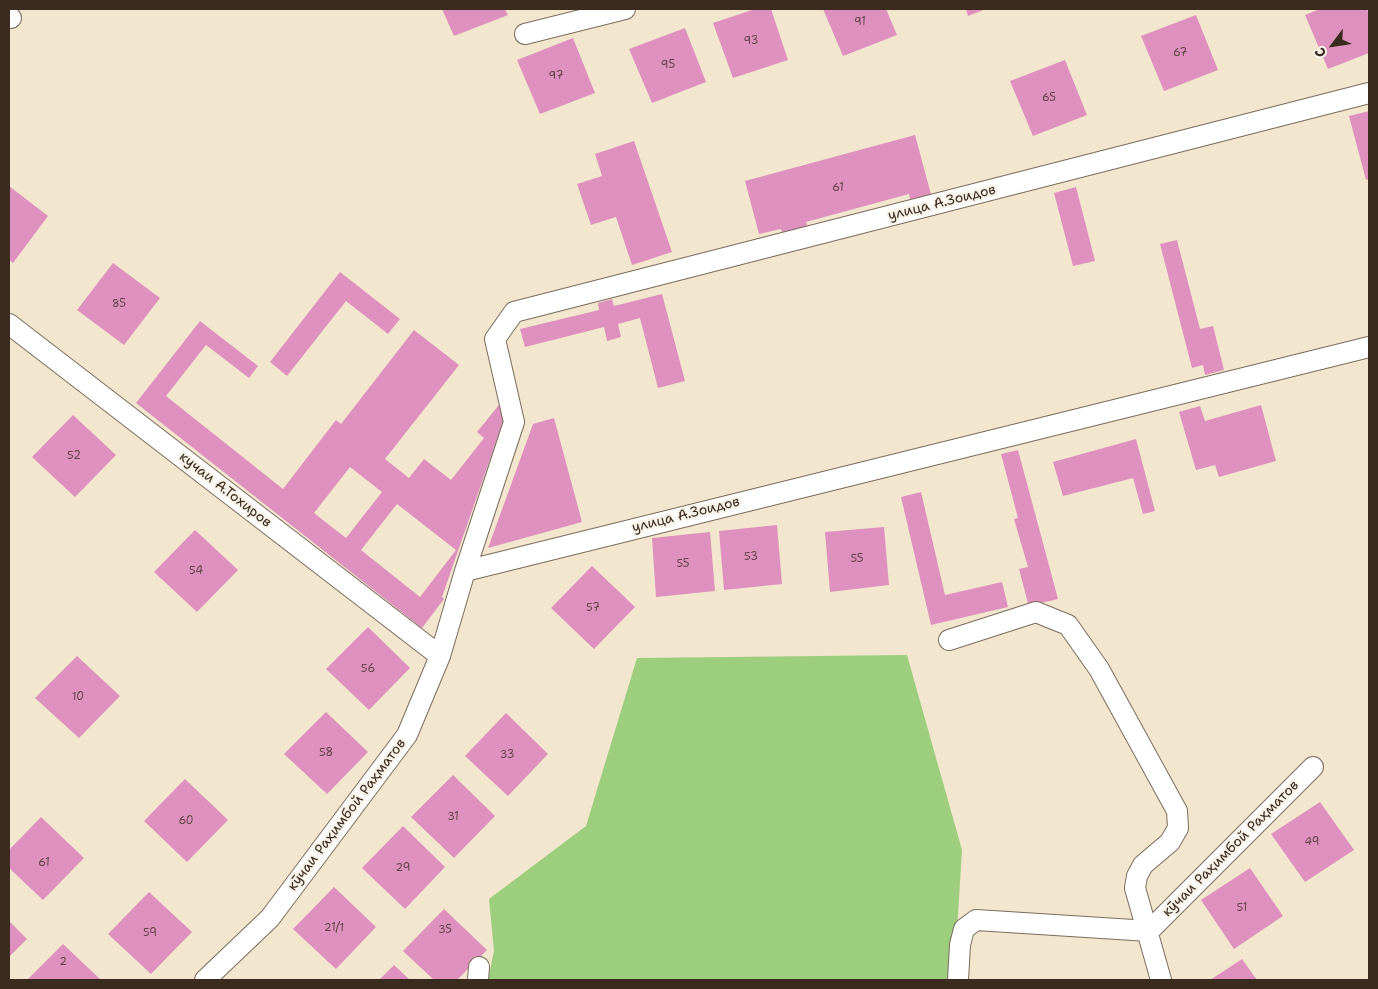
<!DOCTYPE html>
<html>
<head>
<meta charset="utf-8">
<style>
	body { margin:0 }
	#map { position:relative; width:1378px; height:989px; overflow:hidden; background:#f3e6ce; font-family:"Shantell Sans",sans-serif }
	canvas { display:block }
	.frame { position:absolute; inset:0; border:10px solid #3b2a1e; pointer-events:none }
	.north { position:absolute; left:1308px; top:20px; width:50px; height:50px; -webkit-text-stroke:4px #f7f3e8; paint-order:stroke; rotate:239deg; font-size:14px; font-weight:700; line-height:20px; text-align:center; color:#3b2a1e }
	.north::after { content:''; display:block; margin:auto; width:18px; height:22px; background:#3b2a1e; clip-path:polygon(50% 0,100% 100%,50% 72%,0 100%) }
</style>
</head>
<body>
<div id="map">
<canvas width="1378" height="989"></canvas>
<div class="frame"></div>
<div class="north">С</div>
</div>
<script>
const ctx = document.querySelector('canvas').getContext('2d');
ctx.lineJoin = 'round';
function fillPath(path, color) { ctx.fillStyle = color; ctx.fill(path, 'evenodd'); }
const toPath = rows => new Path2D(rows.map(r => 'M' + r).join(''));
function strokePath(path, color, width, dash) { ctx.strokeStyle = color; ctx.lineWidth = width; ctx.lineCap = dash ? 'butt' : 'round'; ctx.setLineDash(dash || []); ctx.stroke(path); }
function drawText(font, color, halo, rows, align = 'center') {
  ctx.font = font + ' "Shantell Sans",sans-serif'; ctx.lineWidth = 4.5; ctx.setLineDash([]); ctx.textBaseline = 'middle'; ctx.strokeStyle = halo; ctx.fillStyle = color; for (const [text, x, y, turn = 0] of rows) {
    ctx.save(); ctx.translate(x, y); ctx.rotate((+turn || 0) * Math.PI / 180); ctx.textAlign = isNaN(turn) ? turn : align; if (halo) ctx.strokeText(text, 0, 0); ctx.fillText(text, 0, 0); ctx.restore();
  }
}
const green = toPath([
	[907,655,962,850,954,980,488,980,494,951,489,899,586,826,637,658]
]);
const building = toPath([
	[442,9,505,9,508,15,454,36],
	[755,9,771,9,788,60,733,78,713,23],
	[823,9,886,9,897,35,843,56],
	[966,9,986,9,968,16],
	[1320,9,1367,9,1369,15,1369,53,1328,69,1305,15],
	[1196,15,1218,70,1164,91,1141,36],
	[685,28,706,82,652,103,629,49],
	[573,38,595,93,540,114,517,60],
	[1065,60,1087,115,1033,136,1010,81],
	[1369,111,1369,179,1366,180,1349,116],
	[915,135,932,198,911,204,909,194,806,222,808,229,783,235,781,229,759,234,745,181],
	[634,141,672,252,632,265,616,217,591,225,577,184,602,176,595,154],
	[9,186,48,216,13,263,9,260],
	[1076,187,1095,261,1073,266,1054,193],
	[1177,240,1200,329,1213,326,1224,370,1205,375,1203,365,1192,368,1160,244],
	[113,263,160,298,124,345,77,310],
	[340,272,400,319,388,334,346,301,287,376,270,362],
	[662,294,685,381,658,388,640,318,618,324,621,337,607,341,604,327,525,347,520,329,599,310,598,303,612,299,614,306],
	[200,321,258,366,249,378,206,345,166,396,283,489,336,420,341,424,414,330,459,365,385,459,409,478,424,459,451,480,484,438,477,432,503,400,506,413,442,597,444,599,422,628,136,403],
	[350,467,382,492,346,538,314,513],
	[397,504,456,550,420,597,361,550],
	[1261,405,1276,461,1219,477,1215,465,1196,470,1179,412,1200,406,1205,421],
	[73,415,116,455,75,497,32,457],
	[554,418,582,522,488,548,533,424],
	[1136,439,1155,511,1143,514,1133,478,1063,496,1053,462],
	[1018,450,1058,599,1041,603,1030,611,1019,569,1028,567,1014,519,1018,518,1001,454],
	[921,492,945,595,1002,582,1008,607,931,625,901,497],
	[777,525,782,584,724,590,719,531],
	[884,527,889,585,830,592,825,532],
	[195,530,238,570,197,612,154,572],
	[710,532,715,591,656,597,652,538],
	[592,566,635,607,594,649,551,608],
	[368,627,410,668,369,710,326,669],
	[77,656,120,696,79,738,35,698],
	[326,712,368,752,327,794,284,754],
	[506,713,548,754,508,796,465,756],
	[453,775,495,816,454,858,411,817],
	[185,779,228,820,187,862,144,821],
	[1320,802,1354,850,1305,882,1271,834],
	[41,817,84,858,43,900,9,868,9,850],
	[403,826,445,867,405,909,362,868],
	[1250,868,1283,916,1234,949,1201,900],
	[334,887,376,927,336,969,293,929],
	[149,892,192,932,151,974,108,934],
	[444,909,487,950,457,980,434,980,403,951],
	[9,921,27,939,9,957],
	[63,944,101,980,27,980],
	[1242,959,1257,980,1210,980],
	[394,965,410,980,379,980]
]);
const minor = toPath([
	[9,16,11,18],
	[525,34,625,9],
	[9,324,440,656],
	[465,571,514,422,495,339,514,312,1369,93],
	[949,640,1036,612,1068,625,1099,669,1177,811,1178,828,1170,842,1143,865,1137,876,1135,888,1161,980],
	[205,980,270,918,407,735,440,656,465,571,1369,347],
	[478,980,479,967],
	[958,980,960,945,964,929,976,920,1149,931,1313,767]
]);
const numberNames = [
	["91",860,22],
	["93",751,41],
	["67",1180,53],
	["95",668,65],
	["97",556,76],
	["65",1049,98],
	["61",838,188],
	["85",119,304],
	["52",74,456],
	["53",751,557],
	["55",857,559],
	["55",683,564],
	["54",196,571],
	["57",593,608],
	["56",368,669],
	["10",78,697],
	["58",326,753],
	["33",507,755],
	["31",453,817],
	["60",186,821],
	["49",1312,842],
	["61",44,863],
	["29",403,868],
	["51",1242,908],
	["21/1",334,928],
	["35",445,930],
	["59",150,933],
	["2",63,962]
];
const streetNames = [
	["улица А.Зоидов",942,203,-14],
	["кучаи А.Тохиров",225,490,38],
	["улица А.Зоидов",686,515,-14],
	["кӯчаи Раҳимбой Раҳматов",347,815,-53],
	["кӯчаи Раҳимбой Раҳматов",1231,849,-45]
];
fillPath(green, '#9dce7d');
fillPath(building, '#de91bf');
strokePath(minor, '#7b6c5c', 22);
strokePath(minor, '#fff', 20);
drawText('11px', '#644446', null, numberNames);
drawText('14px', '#3b2a1e', '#f7f3e8', streetNames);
</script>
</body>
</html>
